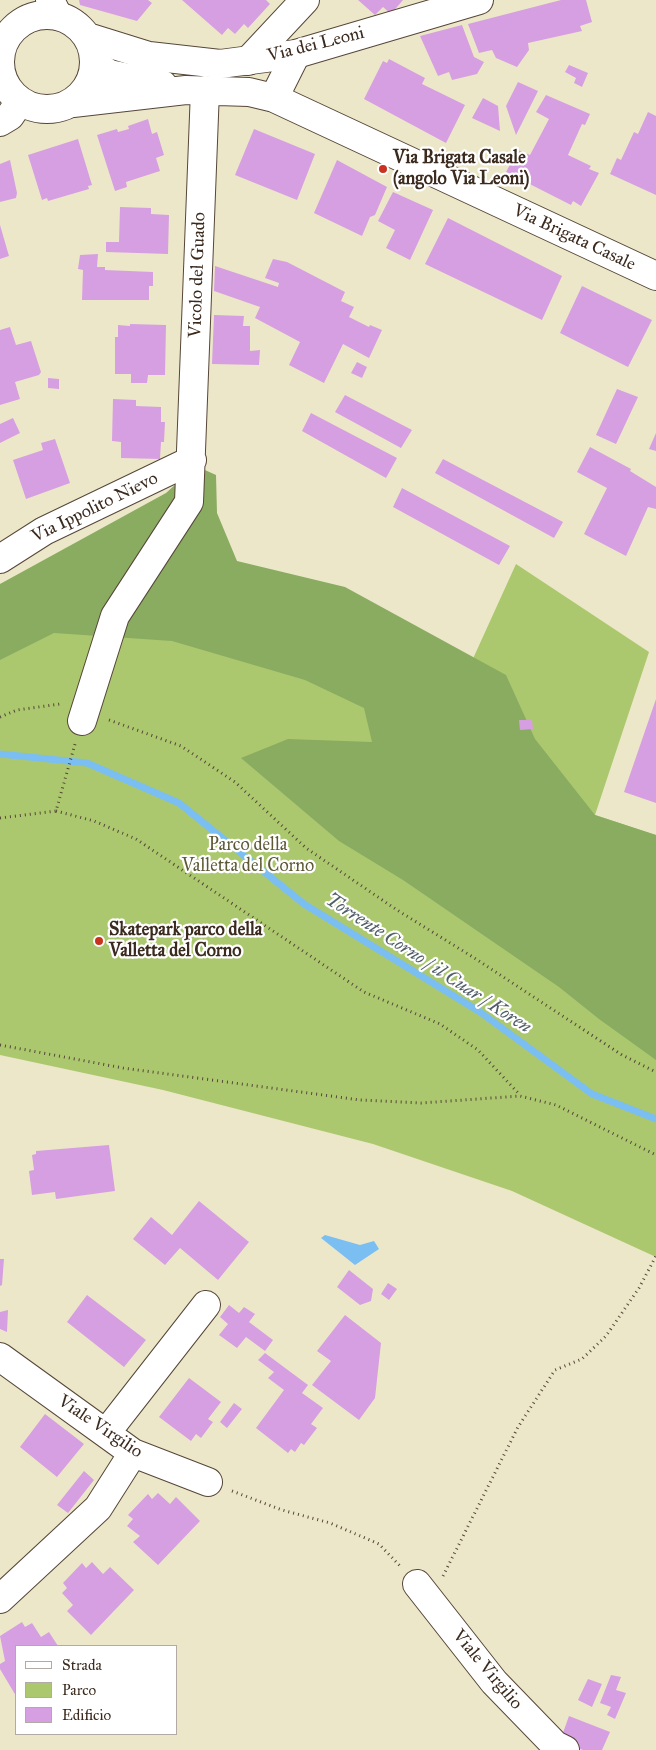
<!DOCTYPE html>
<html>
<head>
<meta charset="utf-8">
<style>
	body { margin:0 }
	#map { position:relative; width:656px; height:1750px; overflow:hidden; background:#ede7ca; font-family:"IM FELL Great Primer",serif }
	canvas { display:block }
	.legend { position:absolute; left:15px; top:1645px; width:162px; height:90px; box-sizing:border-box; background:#fff; border:1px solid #b1aaa5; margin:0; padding:6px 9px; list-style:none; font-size:15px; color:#3b2a1e }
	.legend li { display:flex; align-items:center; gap:10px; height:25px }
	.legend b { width:25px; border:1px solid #b1aaa5 }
</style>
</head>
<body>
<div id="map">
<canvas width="656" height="1750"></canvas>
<ul class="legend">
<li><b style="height:6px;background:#fff"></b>Strada</li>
<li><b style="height:14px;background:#acc86e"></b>Parco</li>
<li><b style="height:14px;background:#d69fe1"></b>Edificio</li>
</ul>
</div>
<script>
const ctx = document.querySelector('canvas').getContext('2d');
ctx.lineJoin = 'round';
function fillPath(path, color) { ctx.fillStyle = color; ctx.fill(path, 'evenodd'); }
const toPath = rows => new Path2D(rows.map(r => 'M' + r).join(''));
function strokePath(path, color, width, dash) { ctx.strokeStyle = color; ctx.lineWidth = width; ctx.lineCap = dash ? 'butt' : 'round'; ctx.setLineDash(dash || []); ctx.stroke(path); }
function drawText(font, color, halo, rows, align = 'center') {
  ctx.font = font + ' "IM FELL Great Primer",serif'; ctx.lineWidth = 4.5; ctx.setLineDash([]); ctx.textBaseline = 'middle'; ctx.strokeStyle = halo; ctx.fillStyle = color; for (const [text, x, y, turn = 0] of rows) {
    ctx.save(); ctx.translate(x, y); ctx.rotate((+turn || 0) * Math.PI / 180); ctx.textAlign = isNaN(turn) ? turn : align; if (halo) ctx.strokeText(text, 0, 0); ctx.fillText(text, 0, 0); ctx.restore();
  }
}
const green = toPath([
	[156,533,461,685,516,564,649,652,595,815,656,835,656,1257,512,1191,373,1144,163,1090,0,1055,0,584]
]);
const forest = toPath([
	[196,466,216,475,217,513,237,561,345,587,506,675,535,739,595,815,656,835,656,1060,599,1019,559,987,403,880,339,841,241,758,288,739,372,742,364,708,305,680,172,641,54,633,0,660,0,584,166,493]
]);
const water = toPath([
	[325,1235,360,1245,374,1241,379,1249,355,1265,321,1238]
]);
const stream = toPath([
	[0,754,87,763,179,803,304,904,480,1012,592,1094,656,1119]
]);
const building = toPath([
	[79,0,148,0,152,3,137,21,80,5],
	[182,0,266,0,270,4,248,28,244,24,235,34,228,28,222,35],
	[358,0,403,0,391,14,383,7,375,15],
	[561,0,586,0,592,22,580,26,582,31,528,43,529,50,517,67,496,58,492,50,479,53,468,24],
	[462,25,474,57,484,62,477,74,452,80,449,72,438,76,420,36],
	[389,59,425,78,422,84,465,105,446,143,364,99,383,61,387,63],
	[569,65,588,73,582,87,574,83,576,78,565,72],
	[518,82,538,91,516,135,506,106],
	[546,95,590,114,585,125,582,124,568,155,591,166,589,169,599,173,581,206,573,201,571,205,506,172,518,150,530,155,549,119,536,112],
	[483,98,498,106,500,131,472,118],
	[648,112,656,116,656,195,610,174,617,158,621,160,634,132,638,134],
	[148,119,152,134,157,132,164,155,156,158,160,171,126,182,127,187,115,191,97,135,117,129,118,132,129,129,128,126],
	[254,129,315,154,297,200,235,175],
	[78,139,92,185,88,186,89,189,48,201,47,198,42,200,28,155],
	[10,160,17,193,16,198,0,202,0,164],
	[337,160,387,187,375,215,370,217,362,236,314,213],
	[393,192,433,210,410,260,386,248,395,230,378,221],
	[120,207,151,208,151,214,169,215,168,254,106,252,106,242,119,242],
	[448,218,562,276,542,320,425,264],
	[0,225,9,256,0,259],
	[98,254,97,267,105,267,105,270,153,272,153,286,149,286,149,300,82,300,83,270,78,269,80,255],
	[273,259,287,262,345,292,341,301,354,307,349,317,369,327,370,325,382,330,369,358,343,344,324,383,289,365,300,342,255,318,260,307,214,291,215,266,278,287,279,283,265,278],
	[582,286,652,320,628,367,560,333],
	[214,315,244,316,243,326,250,326,250,351,260,350,259,365,212,364],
	[130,324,166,325,165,375,148,375,147,383,131,383,131,374,115,374,115,337,118,337,118,325,130,326],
	[10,327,16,345,31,341,41,372,39,375,15,382,20,399,0,405,0,330],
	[357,362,367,367,362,378,351,373],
	[48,378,59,379,59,389,48,388],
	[617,389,638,397,616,444,596,435],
	[345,395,412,430,401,448,335,412],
	[113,399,136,400,136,406,161,407,161,422,165,422,164,442,161,442,160,459,121,458,121,442,112,441],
	[311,413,397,458,386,478,302,431],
	[13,418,20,433,0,443,0,424],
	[656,433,656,451,649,449],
	[55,439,70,483,26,499,13,460,43,450,41,443],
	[590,447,631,469,630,471,656,487,656,509,648,507,626,556,584,534,607,488,577,472],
	[443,459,563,522,554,538,435,473],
	[402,488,510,546,499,565,393,507],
	[656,699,656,803,624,792],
	[519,720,532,720,533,729,520,730],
	[109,1145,115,1191,56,1199,55,1192,32,1195,29,1171,34,1170,32,1155,36,1154,36,1151],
	[199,1201,249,1242,218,1280,180,1248,165,1265,133,1239,151,1217,172,1235],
	[0,1259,4,1259,2,1285,0,1286],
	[349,1270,373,1289,371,1301,360,1305,337,1287],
	[388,1283,397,1289,389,1300,381,1294],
	[87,1295,146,1340,124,1367,67,1322],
	[229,1305,239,1313,244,1307,255,1314,249,1322,273,1340,265,1351,246,1337,237,1348,219,1335,228,1324,220,1317],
	[8,1310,7,1332,0,1329,0,1312],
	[345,1315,381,1343,375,1398,359,1420,312,1385,331,1361,317,1351],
	[265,1353,308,1385,302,1393,323,1408,311,1424,317,1428,304,1445,301,1443,295,1452,291,1449,288,1453,256,1428,284,1390,268,1378,274,1372,258,1360],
	[189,1378,221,1402,208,1419,213,1422,201,1438,196,1434,191,1441,159,1417],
	[234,1403,242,1409,227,1428,220,1422],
	[45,1414,84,1444,57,1477,20,1447],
	[84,1471,94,1480,68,1513,57,1505],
	[158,1493,170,1504,176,1497,200,1521,158,1565,133,1542,140,1536,127,1526,133,1519,128,1515,148,1494,152,1499],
	[92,1562,103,1574,110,1567,134,1590,91,1635,67,1611,73,1605,62,1593,67,1588,63,1583,82,1563,86,1568],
	[22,1622,25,1627,32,1623,41,1637,49,1632,58,1646,16,1646,16,1696,0,1669,0,1664,5,1661,0,1636],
	[611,1675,621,1677,616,1690,626,1693,615,1719,607,1715,611,1707,600,1703],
	[588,1679,602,1684,592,1707,578,1700],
	[569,1716,610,1732,602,1750,583,1750,560,1741]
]);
const path = toPath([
	[0,717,17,710,60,704],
	[109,720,181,746,235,782,306,848,397,910,476,959,622,1055,656,1072],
	[56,811,94,821,136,839,364,992,440,1024,478,1050,520,1095],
	[0,818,56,811,75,744],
	[0,1045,123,1068,360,1100,421,1103,520,1096,556,1105,656,1155],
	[232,1491,282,1510,330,1523,379,1544,401,1567],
	[443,1576,518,1427,555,1370,582,1359,606,1336,639,1288,656,1256]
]);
const minor = toPath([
	[50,0,58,16],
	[248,61,305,0],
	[95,64,109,74,163,85],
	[274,98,296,54],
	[73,103,186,90,249,92,274,98,656,276],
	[0,559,44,531,192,460],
	[82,721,115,616,189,502,205,90],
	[0,1357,133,1453,208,1482],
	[106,1433,206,1305],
	[417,1584,494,1682,555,1745,565,1750],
	[0,1599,98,1508,133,1453]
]);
const major = toPath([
	'0 62a47 47 0 1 1 94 0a47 47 0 1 1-94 0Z',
	[88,37,149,56,220,64,296,54,479,0],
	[0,122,10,116,20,101]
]);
const markers = [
	[383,169,5,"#c8321e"],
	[99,941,5,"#c8321e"]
];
const streetNames = [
	["Via dei Leoni",316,45,-14],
	["Via Brigata Casale",574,238,25],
	["Vicolo del Guado",198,275,-88],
	["Via Ippolito Nievo",95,508,-26],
	["Viale Virgilio",100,1427,34],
	["Viale Virgilio",487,1670,50]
];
const poiNames = [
	["Via Brigata Casale",393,159],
	["(angolo Via Leoni)",393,180],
	["Skatepark parco della",109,931],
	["Valletta del Corno",109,952]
];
const parkNames = [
	["Parco della",248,846],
	["Valletta del Corno",248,867]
];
const waterNames = [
	["Torrente Corno / il Cuar / Koren",428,964,33]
];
fillPath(green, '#acc86e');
fillPath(forest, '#89ac61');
fillPath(water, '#7bbef1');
strokePath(stream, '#7bbef1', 7);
fillPath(building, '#d69fe1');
strokePath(minor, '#564638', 30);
strokePath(major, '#564638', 30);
strokePath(path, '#564638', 3, [1, 4]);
strokePath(minor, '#fff', 28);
strokePath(major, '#fff', 28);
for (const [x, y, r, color] of markers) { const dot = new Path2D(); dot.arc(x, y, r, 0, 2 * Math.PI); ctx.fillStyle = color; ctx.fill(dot); strokePath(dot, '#fff', 2); }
drawText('18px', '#3b2a1e', '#fff', streetNames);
drawText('bold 18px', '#3b2a1e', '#fff', poiNames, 'left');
drawText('18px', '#5d5936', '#fff', parkNames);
drawText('italic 19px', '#515e68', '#fff', waterNames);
</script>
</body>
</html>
